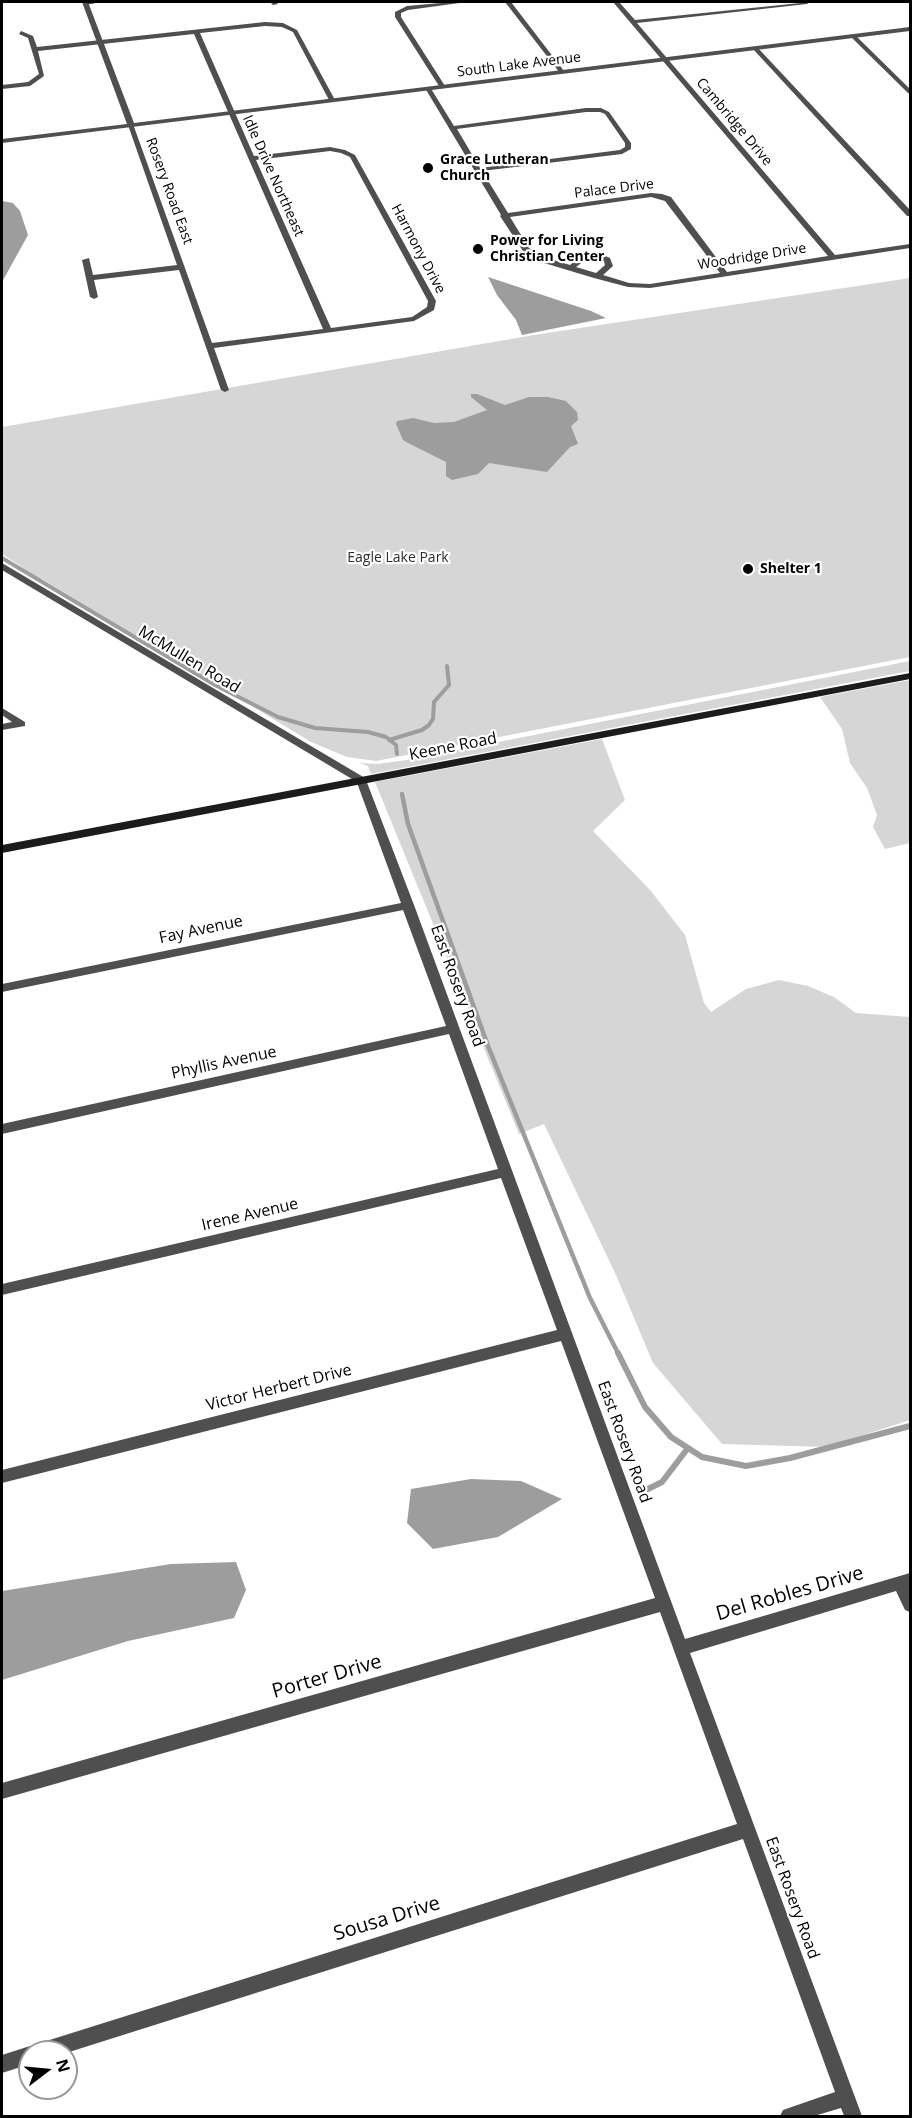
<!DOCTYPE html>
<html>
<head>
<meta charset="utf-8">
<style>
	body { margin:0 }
	#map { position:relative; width:912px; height:2118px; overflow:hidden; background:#fff; font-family:"Open Sans",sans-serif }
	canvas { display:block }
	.frame { position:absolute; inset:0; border:3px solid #000; pointer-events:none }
	.north { position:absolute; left:18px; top:2040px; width:60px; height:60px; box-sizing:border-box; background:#fff; border:2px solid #999; border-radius:50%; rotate:74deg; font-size:16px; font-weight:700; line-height:24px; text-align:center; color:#000 }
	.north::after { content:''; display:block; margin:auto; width:21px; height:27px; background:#000; clip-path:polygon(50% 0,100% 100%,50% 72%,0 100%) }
</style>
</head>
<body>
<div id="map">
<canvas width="912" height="2118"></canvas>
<div class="frame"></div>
<div class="north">N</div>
</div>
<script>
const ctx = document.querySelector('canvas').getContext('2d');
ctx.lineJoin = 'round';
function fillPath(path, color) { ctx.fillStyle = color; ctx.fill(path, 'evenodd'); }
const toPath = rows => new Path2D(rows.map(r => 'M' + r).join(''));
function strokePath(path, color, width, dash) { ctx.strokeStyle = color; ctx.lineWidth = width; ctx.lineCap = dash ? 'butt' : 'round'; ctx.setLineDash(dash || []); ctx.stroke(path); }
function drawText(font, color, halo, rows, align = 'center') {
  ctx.font = font + ' "Open Sans",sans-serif'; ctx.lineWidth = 4.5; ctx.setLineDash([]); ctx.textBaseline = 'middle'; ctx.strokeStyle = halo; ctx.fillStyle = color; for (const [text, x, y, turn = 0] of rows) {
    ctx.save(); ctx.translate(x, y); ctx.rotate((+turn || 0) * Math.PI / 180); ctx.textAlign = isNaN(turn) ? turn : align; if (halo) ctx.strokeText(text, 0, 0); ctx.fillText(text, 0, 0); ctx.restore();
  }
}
const green = toPath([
	[910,278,910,657,376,761,347,757,311,742,42,579,34,577,22,567,2,554,2,427,534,335],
	[910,661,910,671,371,774,368,766,360,763,377,764,407,760],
	[910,680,910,843,885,849,873,827,877,815,867,788,850,763,842,729,820,697],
	[602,739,625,800,593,831,651,891,685,935,704,1003,711,1012,746,989,779,980,808,986,834,997,856,1013,910,1017,910,1420,827,1447,722,1444,653,1363,616,1275,544,1124,519,1134,375,782]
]);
const water = toPath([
	[2,201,13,203,20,211,28,235,2,282],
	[488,277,591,311,606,318,522,335,516,320,497,295],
	[471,394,477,394,505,405,529,397,548,397,566,401,577,412,578,420,571,426,578,444,570,447,547,472,489,463,478,474,452,480,446,476,446,462,408,443,403,440,396,424,397,421,413,418,434,423,454,422,487,410,471,397],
	[471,1479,521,1481,562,1499,498,1537,433,1549,407,1523,411,1489],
	[236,1562,246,1590,234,1618,128,1641,2,1680,2,1591,171,1564]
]);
const streamFar2 = toPath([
	[2,558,215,685,278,717,315,728,368,732,386,737,396,745,397,754],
	[389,740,422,730,429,725,433,719,434,702,449,685,447,666]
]);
const streamFar1 = toPath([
	[402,794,408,824,488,1046,590,1298,619,1355]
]);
const stream = toPath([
	[618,1353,645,1407,671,1437,702,1457,746,1466,790,1458,910,1426],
	[640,1493,662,1482,688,1448]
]);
const minor = toPath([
	[85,2,101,2,86,5,83,3,85,2],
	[270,2,276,2,278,4,273,5,270,2],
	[452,2,467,2,408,10,401,13,401,17,445,86,442,88,439,86,395,17,395,12,407,6,452,2],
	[505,2,511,2,564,71,564,73,560,73,505,2],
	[613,2,619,2,635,20,810,2,807,4,637,23,835,255,910,244,910,248,650,288,628,287,594,278,534,260,523,251,500,216,501,215,425,88,426,87,430,87,454,126,586,108,601,108,609,112,631,143,631,149,622,154,482,171,508,213,651,193,662,194,671,197,727,272,828,256,613,2],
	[586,112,600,112,605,114,625,143,625,147,620,150,480,168,457,129,586,112],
	[651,197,665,201,720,273,650,284,629,283,603,275,613,266,610,258,603,255,579,257,570,265,540,256,529,248,510,217,651,197],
	[599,259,604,261,605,265,596,273,576,267,584,261,599,259],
	[265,22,283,23,297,30,335,100,332,102,329,100,293,32,282,27,265,26,200,33,254,156,330,147,345,150,355,155,436,301,434,310,414,321,214,348,229,390,225,392,221,390,179,270,94,280,98,297,94,299,90,297,82,260,89,258,93,275,177,265,128,125,133,124,212,343,323,329,194,34,38,51,44,76,30,86,2,89,2,85,28,82,39,74,28,38,19,34,21,31,33,36,37,47,265,22],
	[330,151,341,153,350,157,428,301,427,307,412,317,331,328,256,160,330,151],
	[851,35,855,35,910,89,910,94,908,93,851,37,851,35],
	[753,47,757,47,910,210,910,216,907,216,753,49,753,47],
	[2,708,25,722,25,726,2,730,2,724,12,722,2,715,2,708],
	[361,777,366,780,414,905,685,1639,910,1573,910,1612,905,1610,896,1591,690,1653,862,2116,844,2116,841,2108,814,2116,780,2116,783,2110,835,2092,743,1839,66,2053,30,2052,30,2064,2,2073,2,2055,30,2046,33,2047,40,2043,737,1824,660,1612,2,1799,2,1783,655,1598,561,1341,2,1483,2,1470,557,1330,501,1178,2,1295,2,1284,498,1169,449,1034,2,1134,2,1124,446,1026,403,910,2,992,2,984,401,903,356,780,361,777]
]);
const tertiary = toPath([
	[82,2,88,2,134,123,910,27,910,31,2,143,2,139,127,124,82,2],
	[2,563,365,778,366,780,365,782,357,782,2,570,2,563]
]);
const secondary = toPath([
	[910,673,910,679,2,853,2,845,910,673]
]);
const markers = [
	[428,168,6,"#000"],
	[478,249,6,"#000"],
	[748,569,6,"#000"]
];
const farStreetnames = [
	["South Lake Avenue",519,65,-7],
	["Cambridge Drive",734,122,50],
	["Idle Drive Northeast",273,176,66],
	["Palace Drive",614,189,-7],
	["Rosery Road East",169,191,70],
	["Harmony Drive",418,249,62],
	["Woodridge Drive",752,257,-9]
];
const farPoinames = [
	["Grace Lutheran",440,160],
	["Church",440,176],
	["Power for Living",490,241],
	["Christian Center",490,257],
	["Shelter 1",760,569]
];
const farParknames = [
	["Eagle Lake Park",398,558]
];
const streetNames = [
	["McMullen Road",189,660,31],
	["Keene Road",453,747,-11],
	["Fay Avenue",201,930,-12],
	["East Rosery Road",457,986,70],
	["Phyllis Avenue",224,1063,-12],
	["Irene Avenue",250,1215,-13],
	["Victor Herbert Drive",279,1388,-14],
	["East Rosery Road",624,1442,70],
	["East Rosery Road",792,1898,70]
];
const nearStreetnames = [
	["Del Robles Drive",790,1594,-16],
	["Porter Drive",327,1677,-16],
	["Sousa Drive",387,1919,-17]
];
fillPath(green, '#d6d6d6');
fillPath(water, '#9d9d9d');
strokePath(streamFar2, '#9d9d9d', 4);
strokePath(streamFar1, '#9d9d9d', 4.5);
strokePath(stream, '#9d9d9d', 6);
fillPath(minor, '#4f4f4f');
fillPath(tertiary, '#4f4f4f');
fillPath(secondary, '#1c1c1c');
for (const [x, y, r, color] of markers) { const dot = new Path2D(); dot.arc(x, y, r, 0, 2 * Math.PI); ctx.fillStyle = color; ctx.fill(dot); strokePath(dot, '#fff', 2); }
drawText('14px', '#000', '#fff', farStreetnames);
drawText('bold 14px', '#000', '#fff', farPoinames, 'left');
drawText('14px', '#2d2d2d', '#fff', farParknames);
drawText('16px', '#000', '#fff', streetNames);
drawText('20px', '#000', '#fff', nearStreetnames);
</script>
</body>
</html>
